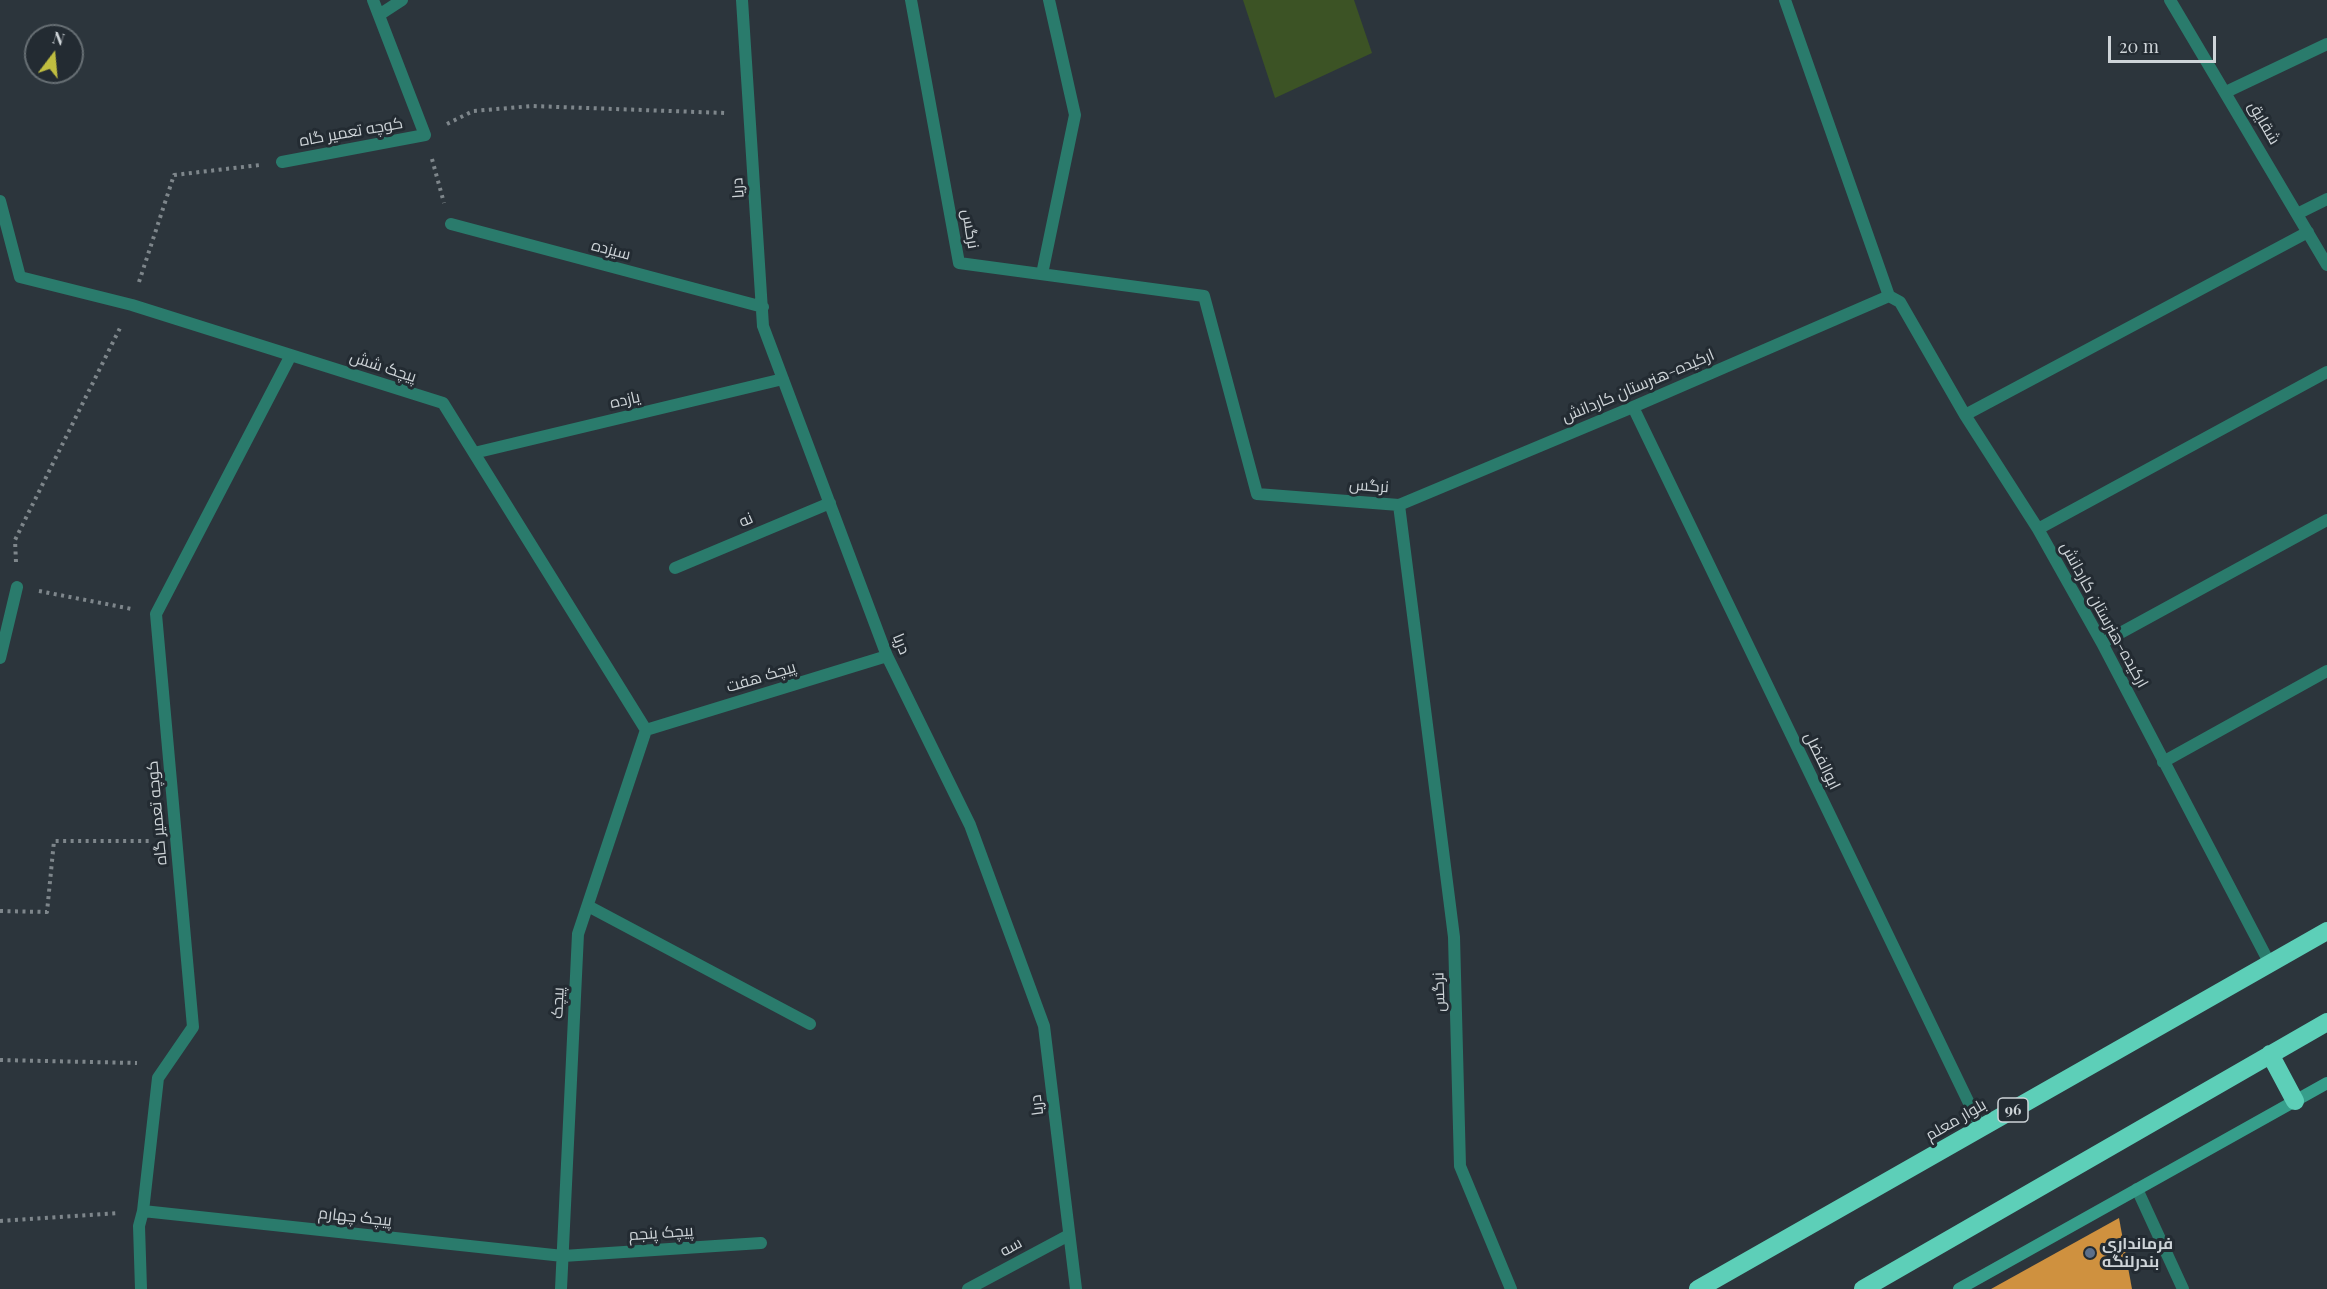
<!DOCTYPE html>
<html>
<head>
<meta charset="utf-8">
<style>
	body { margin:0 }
	#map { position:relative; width:2327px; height:1289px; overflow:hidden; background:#2c353c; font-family:"Playfair Display",serif }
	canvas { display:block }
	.north { position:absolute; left:24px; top:24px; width:60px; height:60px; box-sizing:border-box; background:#232b32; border:2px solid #676f74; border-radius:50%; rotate:16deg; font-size:16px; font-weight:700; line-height:24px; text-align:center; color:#ced4d8 }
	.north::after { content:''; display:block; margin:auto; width:21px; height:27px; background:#c0be40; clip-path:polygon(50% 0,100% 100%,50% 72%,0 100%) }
	.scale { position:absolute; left:2108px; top:36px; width:108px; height:27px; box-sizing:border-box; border:3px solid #ced4d8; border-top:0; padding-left:8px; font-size:18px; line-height:21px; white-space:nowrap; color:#ced4d8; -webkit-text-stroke:4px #232b32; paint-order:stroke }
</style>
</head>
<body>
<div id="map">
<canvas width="2327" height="1289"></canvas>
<div class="north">N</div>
<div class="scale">20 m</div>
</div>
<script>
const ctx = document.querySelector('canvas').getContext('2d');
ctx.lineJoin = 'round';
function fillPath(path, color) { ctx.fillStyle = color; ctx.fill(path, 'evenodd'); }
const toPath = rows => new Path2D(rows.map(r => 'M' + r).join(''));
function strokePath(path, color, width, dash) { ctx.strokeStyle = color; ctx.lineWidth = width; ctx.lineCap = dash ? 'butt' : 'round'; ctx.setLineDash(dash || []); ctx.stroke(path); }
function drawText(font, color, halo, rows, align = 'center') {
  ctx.font = font + ' "Playfair Display",Cairo,serif'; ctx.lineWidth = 6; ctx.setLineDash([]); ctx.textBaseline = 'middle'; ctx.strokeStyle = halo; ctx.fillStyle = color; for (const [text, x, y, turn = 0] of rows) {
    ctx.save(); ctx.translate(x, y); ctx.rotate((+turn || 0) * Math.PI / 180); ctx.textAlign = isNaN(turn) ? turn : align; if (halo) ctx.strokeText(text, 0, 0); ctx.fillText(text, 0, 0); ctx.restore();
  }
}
const green = toPath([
	[1243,0,1354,0,1372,53,1275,98]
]);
const building = toPath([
	[2119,1218,2132,1289,1991,1289]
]);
const path = toPath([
	[447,124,473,111,532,106,725,113],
	[432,159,444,203],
	[139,282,174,175,260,165],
	[16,562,15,540,120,328],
	[39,591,132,609],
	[0,911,47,912,54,841,151,841],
	[0,1060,137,1063],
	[0,1221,119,1213]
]);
const street = toPath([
	[742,0,763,326,887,656,970,825,1044,1026,1076,1289],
	[911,0,959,263,1204,296,1257,494,1399,505,1454,937,1460,1166,1511,1289],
	[1785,0,1889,296],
	[2170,0,2327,265],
	[379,15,402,0],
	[2226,92,2327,44],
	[282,162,425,135,373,0],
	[0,201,20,277,132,305,443,403,646,730],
	[2297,214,2327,199],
	[451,224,763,307],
	[1042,274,1075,115,1049,0],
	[1633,407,1981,1128],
	[1965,415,2308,232],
	[474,453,783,379],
	[1399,505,1633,407,1889,296,1900,302,1965,415,2038,529,2102,643,2270,964],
	[2038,529,2327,372],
	[675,568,830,503],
	[2102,643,2327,520],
	[0,658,17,587],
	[646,730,887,656],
	[2163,762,2327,671],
	[588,906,810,1024],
	[2137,1189,2183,1289],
	[143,1211,563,1256,761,1243],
	[141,1289,139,1226,143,1211,158,1078,193,1027,156,614,291,355],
	[561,1289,578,934,646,730],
	[968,1289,1069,1235]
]);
const secondary = toPath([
	[1959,1289,2327,1083]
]);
const highway = toPath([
	[2270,1054,2295,1101],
	[1698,1289,2327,931],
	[1863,1289,2327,1022]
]);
const markers = [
	[2090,1253,6,"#5c6f8a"]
];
const shields = [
	[2013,1110,30]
];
const shieldNames = [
	["96",2013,1110]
];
const streetNames = [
	["شقایق",2264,123,60],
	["کوچه تعمیر گاه",351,132,-10],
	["دریا",738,188,-94],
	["نرگس",970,229,80],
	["سیزده",611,250,15],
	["پیچک شش",383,367,18],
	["ارکیده-هنرستان کاردانش",1638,386,-23],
	["یازده",625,400,-13],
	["نرگس",1369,486,4],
	["نه",746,520,-23],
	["ارکیده-هنرستان کاردانش",2104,615,61],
	["دریا",901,644,68],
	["پیچک هفت",761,677,-17],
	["ابوالفضل",1822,761,64],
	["کوچه تعمیر گاه",157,813,-95],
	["نرگس",1439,992,-92],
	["پیچک",558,1003,-87],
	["دریا",1037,1105,-97],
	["بلوار معلم",1956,1120,-30],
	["پیچک چهارم",355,1217,6],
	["پیچک پنجم",661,1233,-4],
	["سه",1011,1247,-28]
];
const poiNames = [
	["فرمانداری",2102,1244],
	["بندرلنگه",2102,1262]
];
fillPath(green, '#3c5325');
fillPath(building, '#cf913f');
strokePath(path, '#7e868b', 4, [3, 4.5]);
strokePath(street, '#2a7b6c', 12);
strokePath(secondary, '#369e8b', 12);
strokePath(highway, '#5dcfb8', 18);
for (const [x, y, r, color] of markers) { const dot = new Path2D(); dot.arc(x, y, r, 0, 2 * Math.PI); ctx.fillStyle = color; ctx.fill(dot); strokePath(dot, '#232b32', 2); }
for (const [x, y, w] of shields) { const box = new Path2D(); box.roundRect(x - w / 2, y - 12, w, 24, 4.5); ctx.fillStyle = '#232b32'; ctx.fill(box); strokePath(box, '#ced4d8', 1.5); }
drawText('bold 15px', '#ced4d8', null, shieldNames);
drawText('16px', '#ced4d8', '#232b32', streetNames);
drawText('bold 16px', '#ced4d8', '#232b32', poiNames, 'left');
</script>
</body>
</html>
